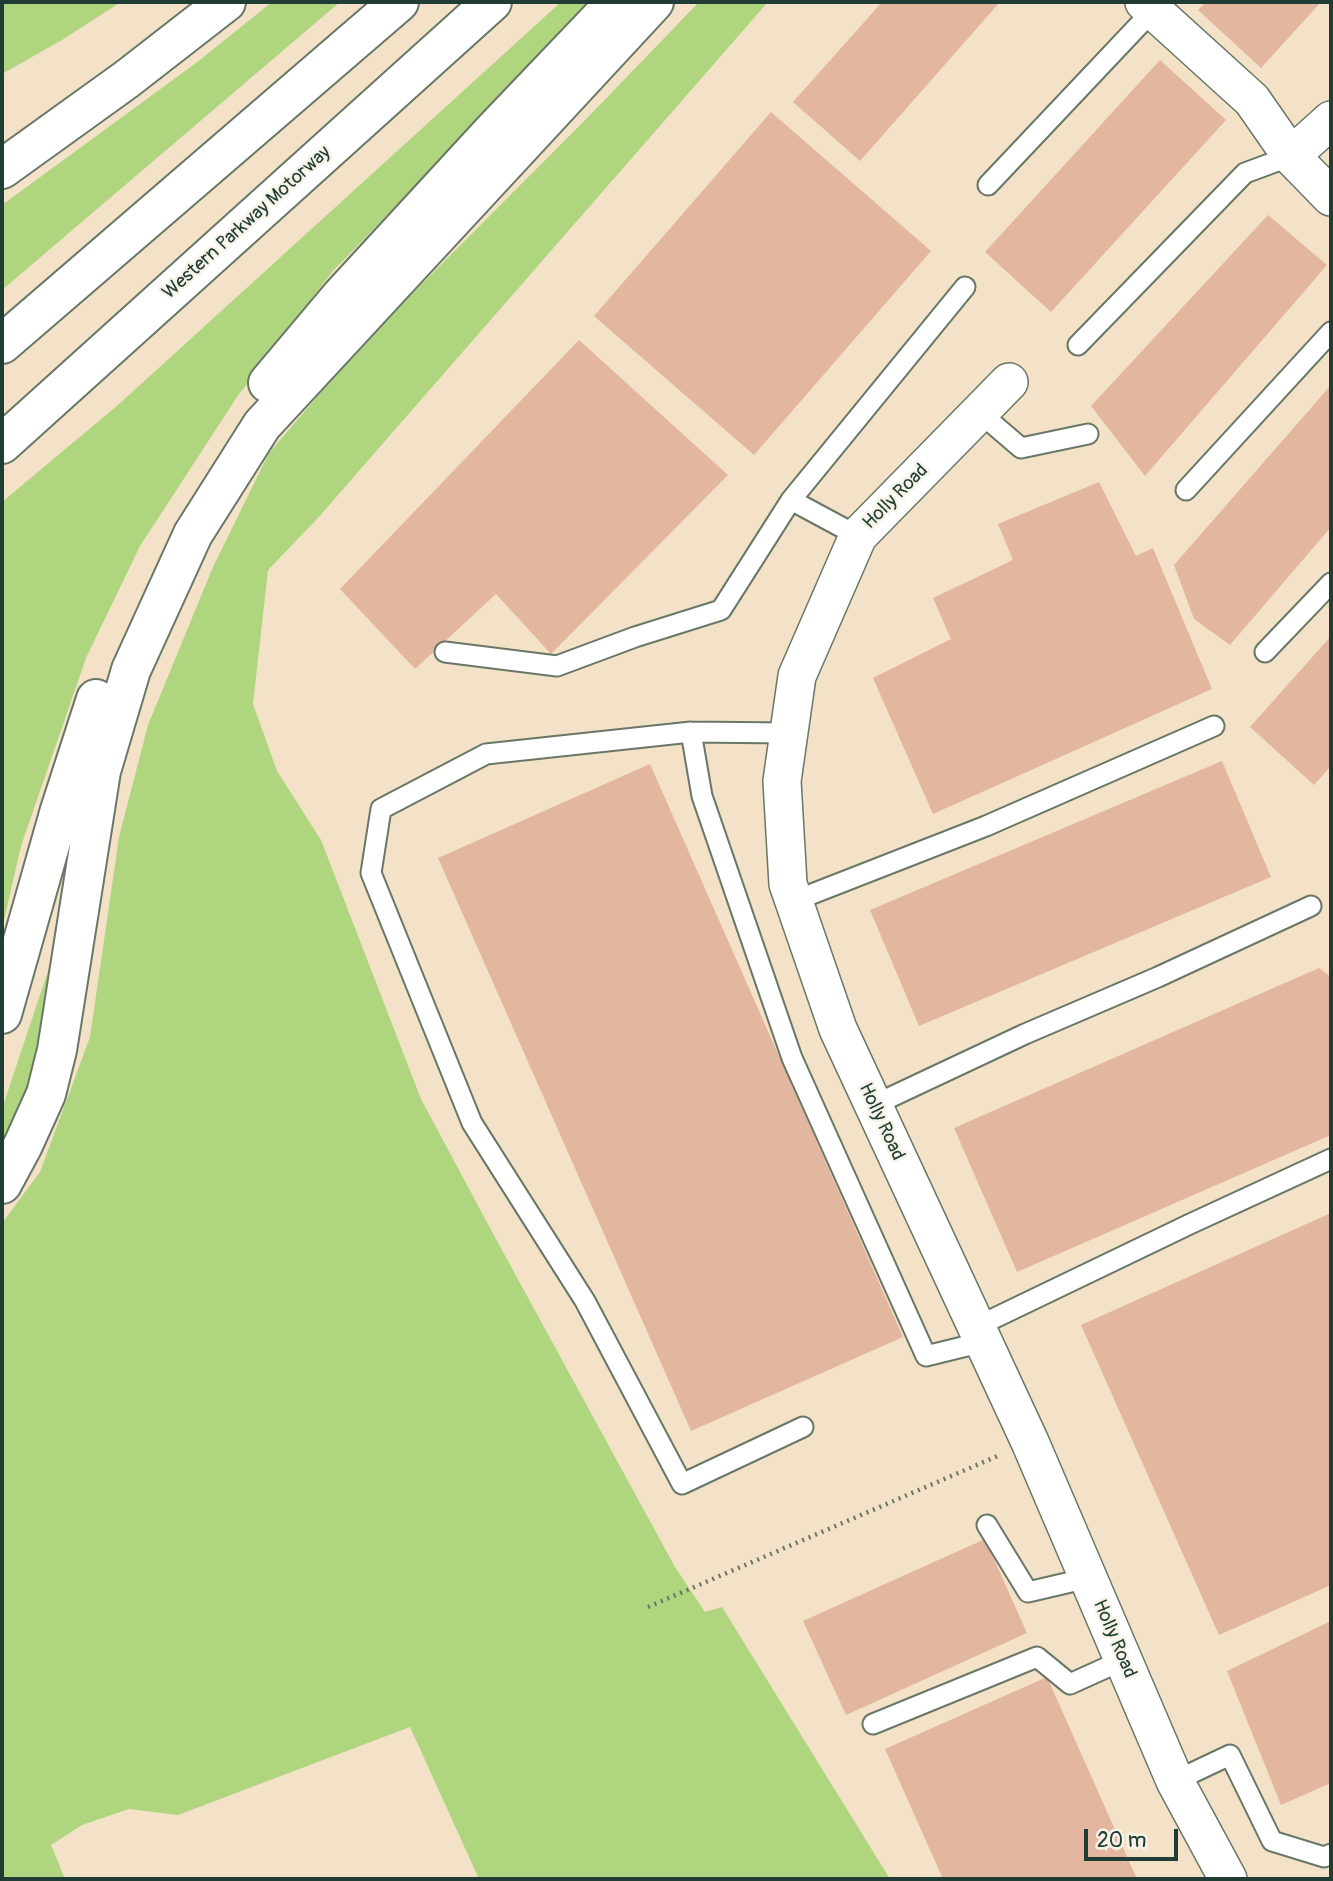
<!DOCTYPE html>
<html>
<head>
<meta charset="utf-8">
<style>
	body { margin:0 }
	#map { position:relative; width:1333px; height:1881px; overflow:hidden; background:#f3e2c7; font-family:Pangolin,sans-serif }
	canvas { display:block }
	.frame { position:absolute; inset:0; border:4px solid #1f3d34; pointer-events:none }
	.scale { position:absolute; left:1084px; top:1829px; width:94px; height:32px; box-sizing:border-box; border:4px solid #1f3d34; border-top:0; padding-left:9px; font-size:21px; line-height:24px; white-space:nowrap; color:#1f3d34; -webkit-text-stroke:5px #f7f3e8; paint-order:stroke }
</style>
</head>
<body>
<div id="map">
<canvas width="1333" height="1881"></canvas>
<div class="frame"></div>
<div class="scale">20 m</div>
</div>
<script>
const ctx = document.querySelector('canvas').getContext('2d');
ctx.lineJoin = 'round';
function fillPath(path, color) { ctx.fillStyle = color; ctx.fill(path, 'evenodd'); }
const toPath = rows => new Path2D(rows.map(r => 'M' + r).join(''));
function strokePath(path, color, width, dash) { ctx.strokeStyle = color; ctx.lineWidth = width; ctx.lineCap = dash ? 'butt' : 'round'; ctx.setLineDash(dash || []); ctx.stroke(path); }
function drawText(font, color, halo, rows, align = 'center') {
  ctx.font = font + ' Pangolin,sans-serif'; ctx.lineWidth = 5; ctx.setLineDash([]); ctx.textBaseline = 'middle'; ctx.strokeStyle = halo; ctx.fillStyle = color; for (const [text, x, y, turn = 0] of rows) {
    ctx.save(); ctx.translate(x, y); ctx.rotate((+turn || 0) * Math.PI / 180); ctx.textAlign = isNaN(turn) ? turn : align; if (halo) ctx.strokeText(text, 0, 0); ctx.fillText(text, 0, 0); ctx.restore();
  }
}
const green = toPath([
	[2,2,121,2,62,40,2,74],
	[272,2,340,2,2,290,2,205,196,63],
	[561,2,594,2,332,272,237,397,140,546,86,658,21,846,2,929,2,502,118,405],
	[699,2,768,2,317,519,268,570,253,704,277,771,321,840,421,1099,490,1228,675,1567,705,1612,722,1607,890,1879,479,1879,410,1727,178,1815,129,1809,82,1825,51,1845,65,1879,2,1879,2,1223,40,1172,90,1037,119,837,148,725,213,567,269,453,363,343,594,111],
	[65,920,45,1048,2,1150,2,1109]
]);
const building = toPath([
	[882,2,1000,2,860,161,793,102],
	[1206,2,1321,2,1261,68,1198,10],
	[1160,60,1226,120,1051,312,985,252],
	[771,112,931,251,754,455,594,316],
	[1268,215,1327,265,1145,476,1091,406],
	[579,340,728,475,551,654,496,594,415,669,340,589],
	[1331,385,1331,527,1230,645,1194,619,1174,565],
	[1099,482,1136,556,1153,548,1212,689,933,814,873,678,951,639,933,598,1013,560,998,524],
	[1331,636,1331,766,1314,785,1250,727],
	[1222,761,1271,877,919,1026,870,910],
	[650,764,903,1337,691,1431,438,858],
	[1319,968,1331,977,1331,1135,1017,1272,954,1128],
	[1331,1213,1331,1585,1219,1635,1081,1325],
	[985,1539,1027,1633,846,1715,803,1621],
	[1331,1621,1331,1783,1281,1805,1227,1671],
	[1047,1677,1137,1879,943,1879,885,1749]
]);
const path = toPath([
	[648,1607,1000,1455]
]);
const service = toPath([
	[988,185,1158,5],
	[1078,345,1245,173,1291,156],
	[979,412,1021,448,1088,434],
	[1186,490,1331,332],
	[858,536,791,500,965,287],
	[445,652,557,666,635,637,721,610,791,500],
	[1265,652,1331,583],
	[691,732,486,754,381,809,371,873,472,1123,585,1301,682,1484,803,1427],
	[789,733,691,732,702,796,792,1058,926,1356,983,1342],
	[794,901,986,826,1214,726],
	[874,1105,1025,1034,1158,977,1311,906],
	[976,1327,1190,1224,1331,1159],
	[987,1525,1028,1592,1088,1578],
	[873,1724,1037,1657,1070,1684,1123,1660],
	[1175,1781,1230,1755,1272,1841,1324,1857,1331,1854]
]);
const minor = toPath([
	[1144,2,1252,100,1291,156,1331,197],
	[1291,156,1331,120],
	[1009,382,858,536,797,676,782,781,788,884,838,1029,1030,1442,1175,1781,1228,1879]
]);
const motorway = toPath([
	[2,169,127,79,226,2],
	[2,344,399,2],
	[268,383,342,295,491,133,616,2],
	[2,444,492,2],
	[2,1014,60,810,96,699],
	[2,1184,23,1145,46,1094,57,1050,101,771,131,670,193,534,262,425,654,2]
]);
const streetNames = [
	["Western Parkway Motorway",247,223,-42],
	["Holly Road",896,497,-45],
	["Holly Road",881,1122,65],
	["Holly Road",1114,1639,67]
];
fillPath(green, '#b0d57f');
fillPath(building, '#e3b6a0');
strokePath(service, '#697767', 23);
strokePath(minor, '#697767', 40);
strokePath(motorway, '#697767', 42);
strokePath(path, '#697767', 4.5, [2, 5]);
strokePath(service, '#fff', 19);
strokePath(minor, '#fff', 37);
strokePath(motorway, '#fff', 38);
drawText('19px', '#1f3d34', '#f7f3e8', streetNames);
</script>
</body>
</html>
